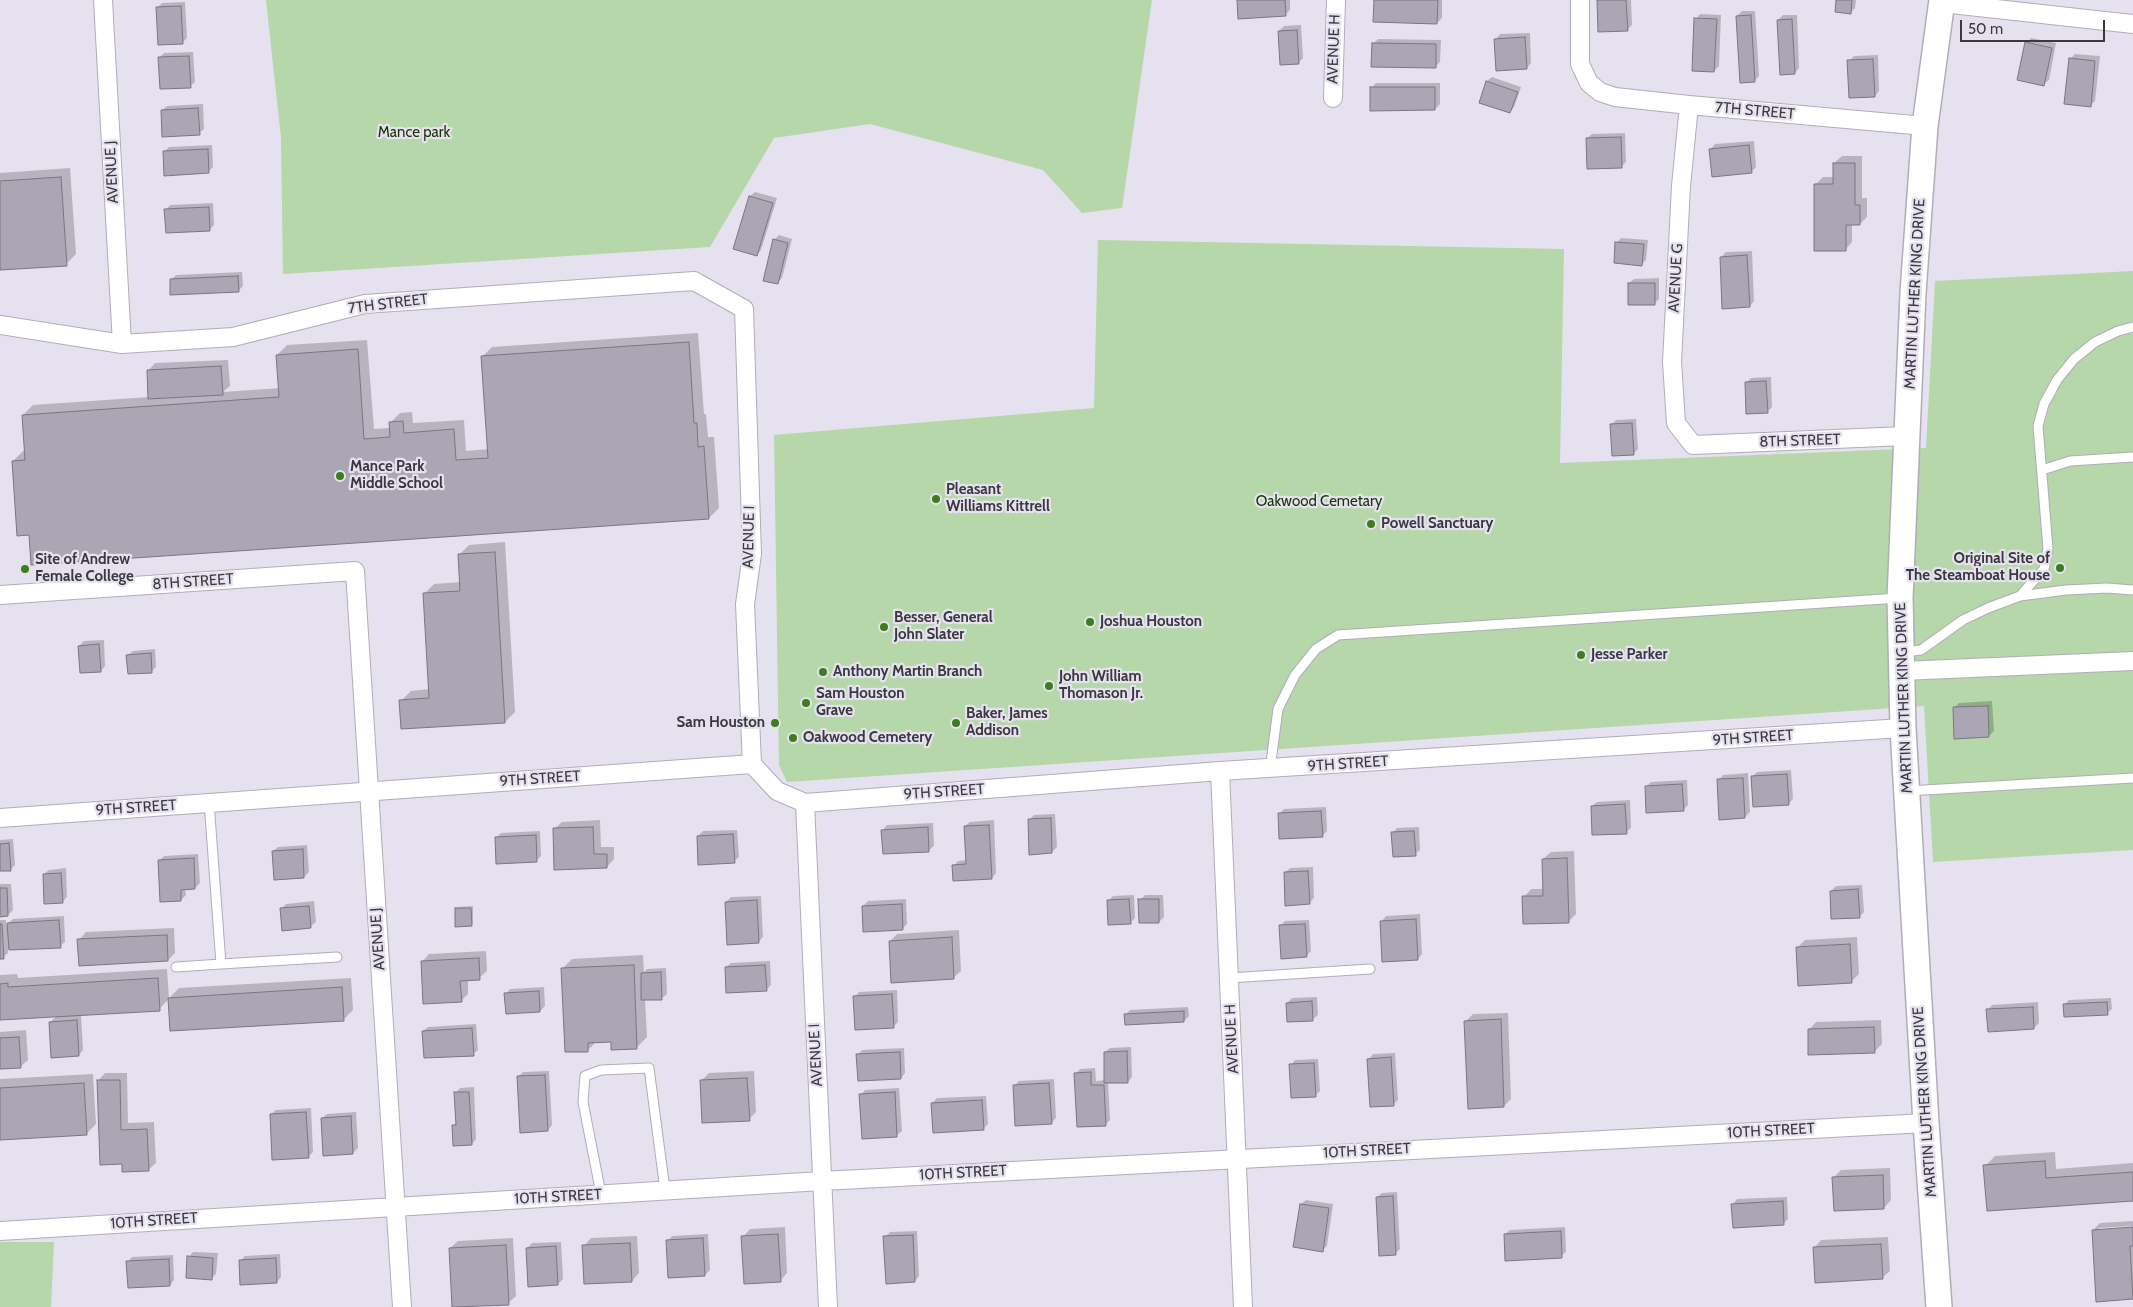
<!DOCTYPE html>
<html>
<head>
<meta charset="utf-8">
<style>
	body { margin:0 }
	#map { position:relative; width:2133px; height:1307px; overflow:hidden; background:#e6e1ef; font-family:Cabin,sans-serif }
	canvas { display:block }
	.scale { position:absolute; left:1960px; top:20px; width:145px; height:22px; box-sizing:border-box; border:2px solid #3b393f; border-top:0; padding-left:6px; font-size:15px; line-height:18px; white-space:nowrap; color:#3b393f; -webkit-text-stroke:4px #e6e1ef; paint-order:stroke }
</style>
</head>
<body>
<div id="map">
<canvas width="2133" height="1307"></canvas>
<div class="scale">50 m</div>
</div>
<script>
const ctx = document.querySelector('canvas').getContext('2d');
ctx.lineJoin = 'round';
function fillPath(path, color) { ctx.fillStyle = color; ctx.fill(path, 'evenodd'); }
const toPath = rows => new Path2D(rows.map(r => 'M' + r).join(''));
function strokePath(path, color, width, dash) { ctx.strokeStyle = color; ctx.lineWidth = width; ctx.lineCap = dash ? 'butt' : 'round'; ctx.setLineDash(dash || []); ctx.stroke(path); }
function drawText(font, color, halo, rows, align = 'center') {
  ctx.font = font + ' Cabin,sans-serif'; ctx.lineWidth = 4.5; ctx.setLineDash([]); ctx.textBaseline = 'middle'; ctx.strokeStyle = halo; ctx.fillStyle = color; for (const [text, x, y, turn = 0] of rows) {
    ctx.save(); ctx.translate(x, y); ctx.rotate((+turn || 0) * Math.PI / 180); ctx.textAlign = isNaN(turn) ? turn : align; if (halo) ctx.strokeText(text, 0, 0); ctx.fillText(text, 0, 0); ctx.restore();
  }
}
const green = toPath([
	[266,0,1152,0,1122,208,1082,213,1043,170,870,124,774,138,710,247,283,274,281,138],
	[1098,240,1564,249,1560,463,1926,448,1935,281,2133,271,2133,850,1933,862,1924,706,787,782,779,765,774,435,1094,408],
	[0,1242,54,1242,51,1307,0,1307]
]);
const shadow = toPath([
	[1239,0,1290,0,1290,10,1285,15],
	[1375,0,1442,0,1442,18,1437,23],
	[1598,0,1631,0,1632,25,1627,30],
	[1837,0,1856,0,1855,8,1850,13],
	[185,2,187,38,182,43,157,8,162,3],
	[1742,11,1755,11,1759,76,1754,81,1737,16],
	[1700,14,1721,15,1719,66,1714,71,1696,19],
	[1783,15,1797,15,1799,68,1795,73,1778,20],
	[1301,25,1303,58,1298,63,1279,31,1284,26],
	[1530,33,1531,63,1527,68,1496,39,1500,34],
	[2031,38,2056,43,2049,80,2044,84,2026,43],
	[1378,39,1441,40,1440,62,1435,67,1373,44],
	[193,52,195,82,190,86,159,58,164,53],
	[2075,54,2100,56,2095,101,2091,105,2070,59],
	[1878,55,1879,91,1875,96,1849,61,1854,56],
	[1492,77,1521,87,1514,107,1510,112,1487,81],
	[1376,83,1440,83,1440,104,1435,109,1371,88],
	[203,104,204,129,199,133,162,110,167,106],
	[1625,133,1626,162,1621,167,1587,138,1592,134],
	[1754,141,1756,167,1751,172,1711,149,1715,144],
	[212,145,213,167,208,172,164,152,169,147],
	[1842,156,1862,156,1862,198,1867,198,1867,217,1860,224,1852,224,1852,242,1845,250,1816,184,1823,177,1834,177,1834,163],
	[70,168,76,254,66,264,0,269,0,173],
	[755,192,777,198,761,250,757,255,750,196],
	[213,203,214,225,210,229,166,210,170,205],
	[779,235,792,239,782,278,777,283,774,240],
	[1621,238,1648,240,1646,260,1642,264,1616,243],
	[1752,251,1754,301,1750,306,1721,257,1726,252],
	[242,272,243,286,238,291,171,280,176,275],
	[1659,278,1659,299,1654,304,1629,283,1634,279],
	[698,333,704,414,706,414,708,437,714,437,719,508,709,518,30,534,13,461,23,451,26,451,23,415,33,405,149,397,148,371,155,363,228,360,230,386,223,392,280,388,277,355,287,345,367,340,374,429,390,428,390,423,400,413,412,412,413,423,464,420,466,451,489,449,482,357,492,347],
	[1771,377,1772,407,1767,412,1746,383,1751,378],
	[1636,419,1638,449,1633,454,1611,425,1616,420],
	[505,542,515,712,505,722,401,701,411,691,430,689,424,594,434,584,461,582,459,555,469,545],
	[104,640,105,666,101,671,79,646,84,641],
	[155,649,156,667,152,671,128,655,133,651],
	[1992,701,1994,731,1989,736,1954,708,1959,703],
	[1791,770,1793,799,1788,804,1753,776,1757,772],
	[1748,773,1750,812,1745,817,1719,780,1723,775],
	[1687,780,1688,805,1683,810,1646,787,1651,782],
	[1630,800,1631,828,1626,832,1592,806,1597,802],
	[1326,807,1327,831,1322,836,1279,814,1284,809],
	[1055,814,1057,847,1052,852,1029,820,1034,815],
	[600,820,601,847,614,847,614,859,607,867,554,829,562,822],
	[994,820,996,873,992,878,954,866,958,861,967,860,965,826,970,822],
	[933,823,934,846,929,850,883,830,887,825],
	[1419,827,1420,850,1415,854,1393,833,1397,828],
	[737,830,739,857,734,861,698,836,703,831],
	[540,831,541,856,536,861,496,838,501,833],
	[13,839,15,865,10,870,0,870,0,840],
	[307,845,309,872,304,877,273,851,278,847],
	[1574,851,1576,914,1568,922,1524,897,1531,889,1544,889,1543,859,1551,852],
	[198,854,200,883,195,888,185,889,186,895,181,900,159,861,164,856],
	[1313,867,1314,898,1309,903,1285,873,1290,868],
	[66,868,67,897,62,902,44,874,49,870],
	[0,884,11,884,13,910,8,915,0,915],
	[1862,885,1864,912,1859,917,1831,891,1836,886],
	[1134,895,1135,918,1130,923,1108,901,1113,896],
	[1145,895,1163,895,1164,917,1159,922,1140,900],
	[761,896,763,937,758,942,726,902,731,897],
	[906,899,907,924,902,929,863,906,868,901],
	[314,901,316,922,311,926,283,929,281,909,286,904],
	[473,906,473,923,471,925,456,909,458,907],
	[1420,914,1422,954,1418,959,1382,921,1386,916],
	[64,916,65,942,60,946,8,949,8,953,3,957,0,958,0,920,6,920,6,925,13,919],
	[1309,920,1311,951,1306,956,1280,926,1285,921],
	[174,928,175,953,168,960,79,940,86,932],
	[959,930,961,971,953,978,890,941,897,934],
	[1857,937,1859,974,1852,981,1797,948,1805,940],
	[486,951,487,971,479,978,468,979,468,994,461,1001,422,962,429,954],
	[643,955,644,972,647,969,666,968,667,994,662,998,645,999,647,1037,637,1047,612,1041,597,1041,588,1050,562,969,572,959],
	[770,961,771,985,766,990,726,967,731,963],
	[167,969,169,998,179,988,351,978,353,1010,343,1020,169,999,159,1009,81,1014,83,1050,79,1055,50,1022,57,1016,0,1019,0,975,17,974,18,978],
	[544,987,545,1006,540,1011,506,994,510,989],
	[897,990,898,1022,893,1027,855,997,859,992],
	[1317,997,1318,1015,1313,1019,1287,1003,1292,998],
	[2111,998,2112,1009,2107,1013,2064,1005,2069,1000],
	[2038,1002,2039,1023,2034,1028,1988,1010,1992,1005],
	[1188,1007,1189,1016,1184,1021,1125,1015,1130,1010],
	[1508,1013,1511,1099,1504,1106,1466,1021,1473,1014],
	[1881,1020,1882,1044,1874,1052,1809,1030,1816,1022],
	[476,1024,478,1050,473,1054,423,1031,428,1027],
	[26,1030,28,1060,20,1067,0,1068,0,1032],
	[1131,1047,1132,1077,1128,1082,1108,1082,1110,1120,1105,1125,1076,1074,1080,1069,1095,1068,1096,1081,1106,1080,1105,1052,1110,1048],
	[904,1048,905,1073,901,1078,858,1055,862,1050],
	[1395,1053,1398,1100,1393,1105,1369,1059,1373,1054],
	[1318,1059,1320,1091,1315,1096,1291,1065,1295,1060],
	[549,1071,552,1125,548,1130,518,1077,523,1072],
	[754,1071,756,1112,749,1119,701,1081,709,1073],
	[105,1073,127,1073,128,1123,154,1122,156,1163,148,1170,124,1162,98,1081],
	[93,1074,96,1124,86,1134,0,1139,0,1079],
	[1054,1079,1056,1118,1051,1123,1014,1086,1019,1081],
	[474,1087,476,1139,472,1144,453,1126,457,1122,456,1093,460,1088],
	[899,1088,902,1131,897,1135,861,1095,865,1090],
	[986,1096,988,1124,983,1129,932,1103,937,1098],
	[311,1108,313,1152,308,1157,271,1114,276,1110],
	[356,1112,358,1148,353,1153,322,1118,327,1114],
	[2055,1152,2056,1169,2133,1163,2133,1199,1985,1166,1995,1156],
	[1890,1168,1891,1200,1884,1208,1833,1178,1841,1170],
	[1397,1192,1400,1249,1395,1254,1377,1197,1382,1193],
	[1787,1197,1788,1219,1783,1224,1733,1204,1737,1199],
	[1306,1200,1333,1204,1327,1246,1322,1250,1301,1204],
	[2133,1221,2133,1226,2099,1228,2099,1231,2133,1228,2133,1298,2093,1230,2100,1223],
	[785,1227,787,1273,780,1281,743,1237,750,1229],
	[1565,1227,1566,1252,1561,1256,1505,1234,1510,1230],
	[917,1231,919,1276,915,1281,885,1237,890,1232],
	[708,1234,710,1270,705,1275,668,1241,672,1236],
	[637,1236,639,1273,632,1281,584,1246,591,1238],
	[1888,1237,1890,1271,1882,1278,1814,1248,1821,1240],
	[513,1238,516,1296,508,1303,450,1248,458,1241],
	[561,1242,563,1279,558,1284,527,1248,532,1243],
	[193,1252,218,1253,216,1274,212,1278,189,1257],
	[280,1254,281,1277,277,1282,240,1261,245,1256],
	[173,1255,174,1280,170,1285,128,1262,132,1257]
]);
const building = toPath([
	[1237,0,1285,0,1286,16,1238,19,1237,0],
	[1374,0,1438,0,1437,24,1373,22,1374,0],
	[1597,0,1626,0,1628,31,1598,32,1597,0],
	[1836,0,1852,0,1851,14,1835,12,1836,0],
	[181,6,183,44,158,45,156,7,181,6],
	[1751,15,1755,82,1740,83,1736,16,1751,15],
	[1694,18,1717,19,1714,72,1692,71,1694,18],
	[1792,19,1795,74,1780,75,1777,20,1792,19],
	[1297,30,1299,64,1280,65,1278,31,1297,30],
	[1525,37,1527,69,1496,71,1494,39,1525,37],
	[2025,42,2052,48,2044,86,2017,80,2025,42],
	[1372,43,1436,44,1436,68,1371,67,1372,43],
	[189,56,191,88,160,89,158,57,189,56],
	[2069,58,2095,61,2091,107,2064,104,2069,58],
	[1873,59,1875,97,1849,98,1847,60,1873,59],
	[1486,81,1518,92,1510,113,1479,103,1486,81],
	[1370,87,1435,87,1435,110,1370,111,1370,87],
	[198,108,200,135,162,137,161,110,198,108],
	[1621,137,1622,168,1587,169,1586,138,1621,137],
	[1749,145,1752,173,1712,177,1709,149,1749,145],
	[208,149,209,173,164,176,163,151,208,149],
	[1833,163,1855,163,1855,205,1860,205,1860,225,1846,225,1846,251,1814,251,1814,184,1833,184,1833,163],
	[61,177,67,266,0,270,0,181,61,177],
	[749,196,773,203,757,256,733,249,749,196],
	[209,207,210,231,166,233,164,209,209,207],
	[773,239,788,243,778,284,763,281,773,239],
	[1615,242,1644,244,1642,266,1614,263,1615,242],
	[1747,255,1750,307,1722,309,1720,257,1747,255],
	[238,276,239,292,170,295,170,279,238,276],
	[1628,283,1655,283,1655,305,1628,305,1628,283],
	[689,342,694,423,697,423,698,447,704,446,709,519,31,565,29,535,17,536,12,461,25,460,22,415,279,397,276,355,358,349,364,439,390,437,389,422,403,421,404,433,454,429,456,460,488,458,481,356,689,342],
	[221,366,223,395,148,399,147,370,221,366],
	[1766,381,1768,413,1746,414,1745,382,1766,381],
	[1632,423,1634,455,1612,456,1610,424,1632,423],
	[495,552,505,723,401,729,399,700,429,698,423,593,460,591,458,554,495,552],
	[99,644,101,672,80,673,78,646,99,644],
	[151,653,152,673,128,674,126,655,151,653],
	[1988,706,1989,737,1954,739,1953,707,1988,706],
	[1787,774,1789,805,1753,807,1751,776,1787,774],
	[1743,778,1745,818,1719,820,1717,779,1743,778],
	[1682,784,1684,811,1646,813,1645,786,1682,784],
	[1625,804,1627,834,1592,835,1591,806,1625,804],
	[1321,811,1323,837,1279,839,1278,813,1321,811],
	[1051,818,1052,853,1029,855,1028,819,1051,818],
	[989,825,992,879,953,881,952,865,966,864,964,826,989,825],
	[593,827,594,854,607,854,607,868,554,870,553,828,593,827],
	[928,827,929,852,883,854,881,830,928,827],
	[1414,831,1416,856,1393,857,1391,832,1414,831],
	[733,834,735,863,698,865,697,836,733,834],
	[536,835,537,862,496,864,495,837,536,835],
	[9,843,11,871,0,871,0,844,9,843],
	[303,849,304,878,274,880,272,851,303,849],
	[194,858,195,889,181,890,181,901,160,902,158,860,194,858],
	[1567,858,1569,923,1523,924,1522,896,1543,896,1542,859,1567,858],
	[1308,871,1310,904,1285,906,1284,872,1308,871],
	[61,873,63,903,44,904,43,874,61,873],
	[0,888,7,888,8,916,0,917,0,888],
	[1858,889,1860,918,1831,919,1830,891,1858,889],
	[1129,899,1131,924,1108,925,1107,900,1129,899],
	[1138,899,1159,899,1159,923,1139,923,1138,899],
	[757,900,759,943,727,945,725,902,757,900],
	[902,904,903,930,863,932,862,906,902,904],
	[309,906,311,928,282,931,280,908,309,906],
	[455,908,471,908,472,926,455,927,455,908],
	[1416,919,1418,960,1382,962,1380,921,1416,919],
	[59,920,61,948,9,950,7,923,59,920],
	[0,924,2,924,4,959,0,959,0,924],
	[1305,924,1307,957,1281,959,1279,925,1305,924],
	[167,935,168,961,79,966,77,939,167,935],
	[952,937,954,979,891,983,889,941,952,937],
	[1850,944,1852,983,1798,986,1796,947,1850,944],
	[479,958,480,980,460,981,462,1002,423,1004,421,961,479,958],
	[634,965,637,1049,611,1050,611,1042,588,1043,588,1052,565,1052,561,968,634,965],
	[765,965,767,991,726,993,725,967,765,965],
	[661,972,662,1000,641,1000,641,973,661,972],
	[158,978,160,1011,0,1020,0,984,8,983,8,987,158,978],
	[342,987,344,1021,170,1031,168,998,342,987],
	[539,991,540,1012,506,1014,504,993,539,991],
	[892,994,894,1028,855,1030,853,996,892,994],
	[1312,1001,1313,1021,1287,1022,1286,1003,1312,1001],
	[2107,1002,2108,1015,2064,1017,2063,1004,2107,1002],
	[2033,1007,2034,1029,1988,1032,1986,1009,2033,1007],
	[1184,1011,1184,1022,1125,1025,1124,1014,1184,1011],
	[1501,1019,1504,1107,1468,1109,1464,1021,1501,1019],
	[77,1020,79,1056,51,1058,49,1022,77,1020],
	[1874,1027,1875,1053,1808,1055,1808,1029,1874,1027],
	[472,1028,474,1056,424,1058,422,1031,472,1028],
	[19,1037,21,1068,0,1069,0,1038,19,1037],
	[1127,1051,1128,1083,1104,1083,1104,1052,1127,1051],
	[900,1052,901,1079,858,1081,856,1054,900,1052],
	[1391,1057,1394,1106,1370,1107,1367,1059,1391,1057],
	[1314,1063,1316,1097,1291,1098,1289,1064,1314,1063],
	[1091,1072,1091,1085,1104,1085,1106,1126,1077,1127,1074,1073,1091,1072],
	[545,1075,548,1131,520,1133,517,1076,545,1075],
	[747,1078,750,1121,702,1123,700,1080,747,1078],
	[97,1080,120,1080,121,1130,147,1129,149,1171,122,1172,122,1164,100,1165,97,1080],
	[84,1083,87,1135,0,1140,0,1088,84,1083],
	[1049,1083,1052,1124,1015,1126,1013,1085,1049,1083],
	[454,1092,469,1092,472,1145,453,1146,452,1125,456,1125,454,1092],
	[895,1092,897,1137,862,1139,859,1094,895,1092],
	[982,1100,984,1130,933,1133,931,1103,982,1100],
	[306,1112,309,1158,272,1160,270,1114,306,1112],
	[351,1116,353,1154,323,1156,321,1118,351,1116],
	[2045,1161,2046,1178,2133,1172,2133,1201,1987,1211,1983,1165,2045,1161],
	[1883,1175,1884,1209,1834,1211,1832,1177,1883,1175],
	[1393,1196,1396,1255,1379,1256,1376,1197,1393,1196],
	[1783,1201,1784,1225,1733,1228,1731,1204,1783,1201],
	[1300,1204,1329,1208,1323,1252,1293,1247,1300,1204],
	[2133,1227,2133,1246,2130,1246,2133,1299,2096,1302,2092,1230,2133,1227],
	[1561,1231,1562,1258,1505,1261,1504,1234,1561,1231],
	[778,1234,781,1282,744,1284,741,1236,778,1234],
	[913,1235,915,1282,886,1284,883,1236,913,1235],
	[703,1238,705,1276,668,1278,666,1240,703,1238],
	[630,1243,632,1282,584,1284,582,1245,630,1243],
	[1881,1244,1883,1279,1815,1283,1813,1247,1881,1244],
	[506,1245,509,1305,452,1307,449,1248,506,1245],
	[556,1246,558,1285,528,1287,526,1248,556,1246],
	[187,1256,213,1258,212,1280,186,1278,187,1256],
	[276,1258,277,1283,240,1285,239,1260,276,1258],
	[169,1259,170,1286,128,1288,126,1261,169,1259]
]);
const lane = toPath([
	[2133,327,2118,331,2095,342,2074,359,2057,380,2044,404,2038,426,2048,549,2044,569,2020,596,2066,590,2107,588,2133,590],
	[2042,470,2070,461,2133,457],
	[1903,652,1921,650,1963,620,1988,608,2020,596],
	[1270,769,1278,709,1295,675,1316,649,1338,635,1899,598],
	[1907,791,2133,778],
	[209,802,221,964,337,957],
	[176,967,221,964],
	[1229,978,1370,969],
	[601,1194,583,1102,585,1076,601,1070,649,1068,665,1190]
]);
const street = toPath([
	[103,0,122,344],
	[1580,0,1580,64,1589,83,1600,92,1615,97,1689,105,1925,126],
	[1942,3,2133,24],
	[1333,98,1336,0],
	[1689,105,1681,186,1672,362,1676,423,1693,445,1906,436],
	[0,325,122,344,233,337,365,304,694,281,744,309,752,554,745,604,752,764],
	[0,595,355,571,402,1307],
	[1902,671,2133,661],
	[1220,771,1243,1307],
	[805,803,828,1307],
	[0,818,752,764,777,791,805,803,1220,771,1903,728],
	[0,1231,822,1181,1926,1123]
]);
const secondary = toPath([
	[1939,1307,1926,1123,1903,728,1900,598,1913,293,1925,126,1942,0]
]);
const markers = [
	[340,476,5,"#3c7d1d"],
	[936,499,5,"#3c7d1d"],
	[1371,524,5,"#3c7d1d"],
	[2060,568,5,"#3c7d1d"],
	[25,569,5,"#3c7d1d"],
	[1090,622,5,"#3c7d1d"],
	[884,627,5,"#3c7d1d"],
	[1581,655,5,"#3c7d1d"],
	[823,672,5,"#3c7d1d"],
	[1049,686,5,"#3c7d1d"],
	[806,703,5,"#3c7d1d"],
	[775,723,5,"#3c7d1d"],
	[956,723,5,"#3c7d1d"],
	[793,738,5,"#3c7d1d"]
];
const streetNames = [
	["AVENUE H",1334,49,-88],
	["7TH STREET",1755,111,5],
	["AVENUE J",112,172,-93],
	["AVENUE G",1676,278,-87],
	["MARTIN LUTHER KING DRIVE",1915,294,-87],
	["7TH STREET",388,304,-7],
	["8TH STREET",1800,441,-2],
	["AVENUE I",749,537,-89],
	["8TH STREET",193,582,-4],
	["MARTIN LUTHER KING DRIVE",1904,698,-92],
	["9TH STREET",1753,738,-4],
	["9TH STREET",1348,764,-4],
	["9TH STREET",540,779,-4],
	["9TH STREET",944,792,-4],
	["9TH STREET",136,808,-4],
	["AVENUE J",378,939,-94],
	["AVENUE H",1232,1039,-93],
	["AVENUE I",816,1055,-93],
	["MARTIN LUTHER KING DRIVE",1925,1102,-94],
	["10TH STREET",1771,1131,-3],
	["10TH STREET",1367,1151,-3],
	["10TH STREET",963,1173,-3],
	["10TH STREET",558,1197,-3],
	["10TH STREET",154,1221,-4]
];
const parkNames = [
	["Mance park",414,133],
	["Oakwood Cemetary",1319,502]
];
const poiNames = [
	["Mance Park",350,467],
	["Middle School",350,484],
	["Pleasant",946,490],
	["Williams Kittrell",946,507],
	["Powell Sanctuary",1381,524],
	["Original Site of",2050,559,"right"],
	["The Steamboat House",2050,576,"right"],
	["Site of Andrew",35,560],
	["Female College",35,577],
	["Besser, General",894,618],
	["John Slater",894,635],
	["Joshua Houston",1100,622],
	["Jesse Parker",1591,655],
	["Anthony Martin Branch",833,672],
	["John William",1059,677],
	["Thomason Jr.",1059,694],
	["Sam Houston",816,694],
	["Grave",816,711],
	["Baker, James",966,714],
	["Addison",966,731],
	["Sam Houston",765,723,"right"],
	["Oakwood Cemetery",803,738]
];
fillPath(green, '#b5d7a9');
fillPath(shadow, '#0003');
fillPath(building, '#aaa6b3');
strokePath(building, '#797581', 1);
strokePath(lane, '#b0adb9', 11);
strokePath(street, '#b0adb9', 20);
strokePath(secondary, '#b0adb9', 28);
strokePath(lane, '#fff', 9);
strokePath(street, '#fff', 18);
strokePath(secondary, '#fff', 25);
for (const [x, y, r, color] of markers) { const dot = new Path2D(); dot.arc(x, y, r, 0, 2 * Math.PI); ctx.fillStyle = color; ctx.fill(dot); strokePath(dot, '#e6e1ef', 2); }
drawText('15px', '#3b393f', '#e6e1ef', streetNames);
drawText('15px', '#153604', '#e6e1ef', parkNames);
drawText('bold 15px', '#3b393f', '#e6e1ef', poiNames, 'left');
</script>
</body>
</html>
